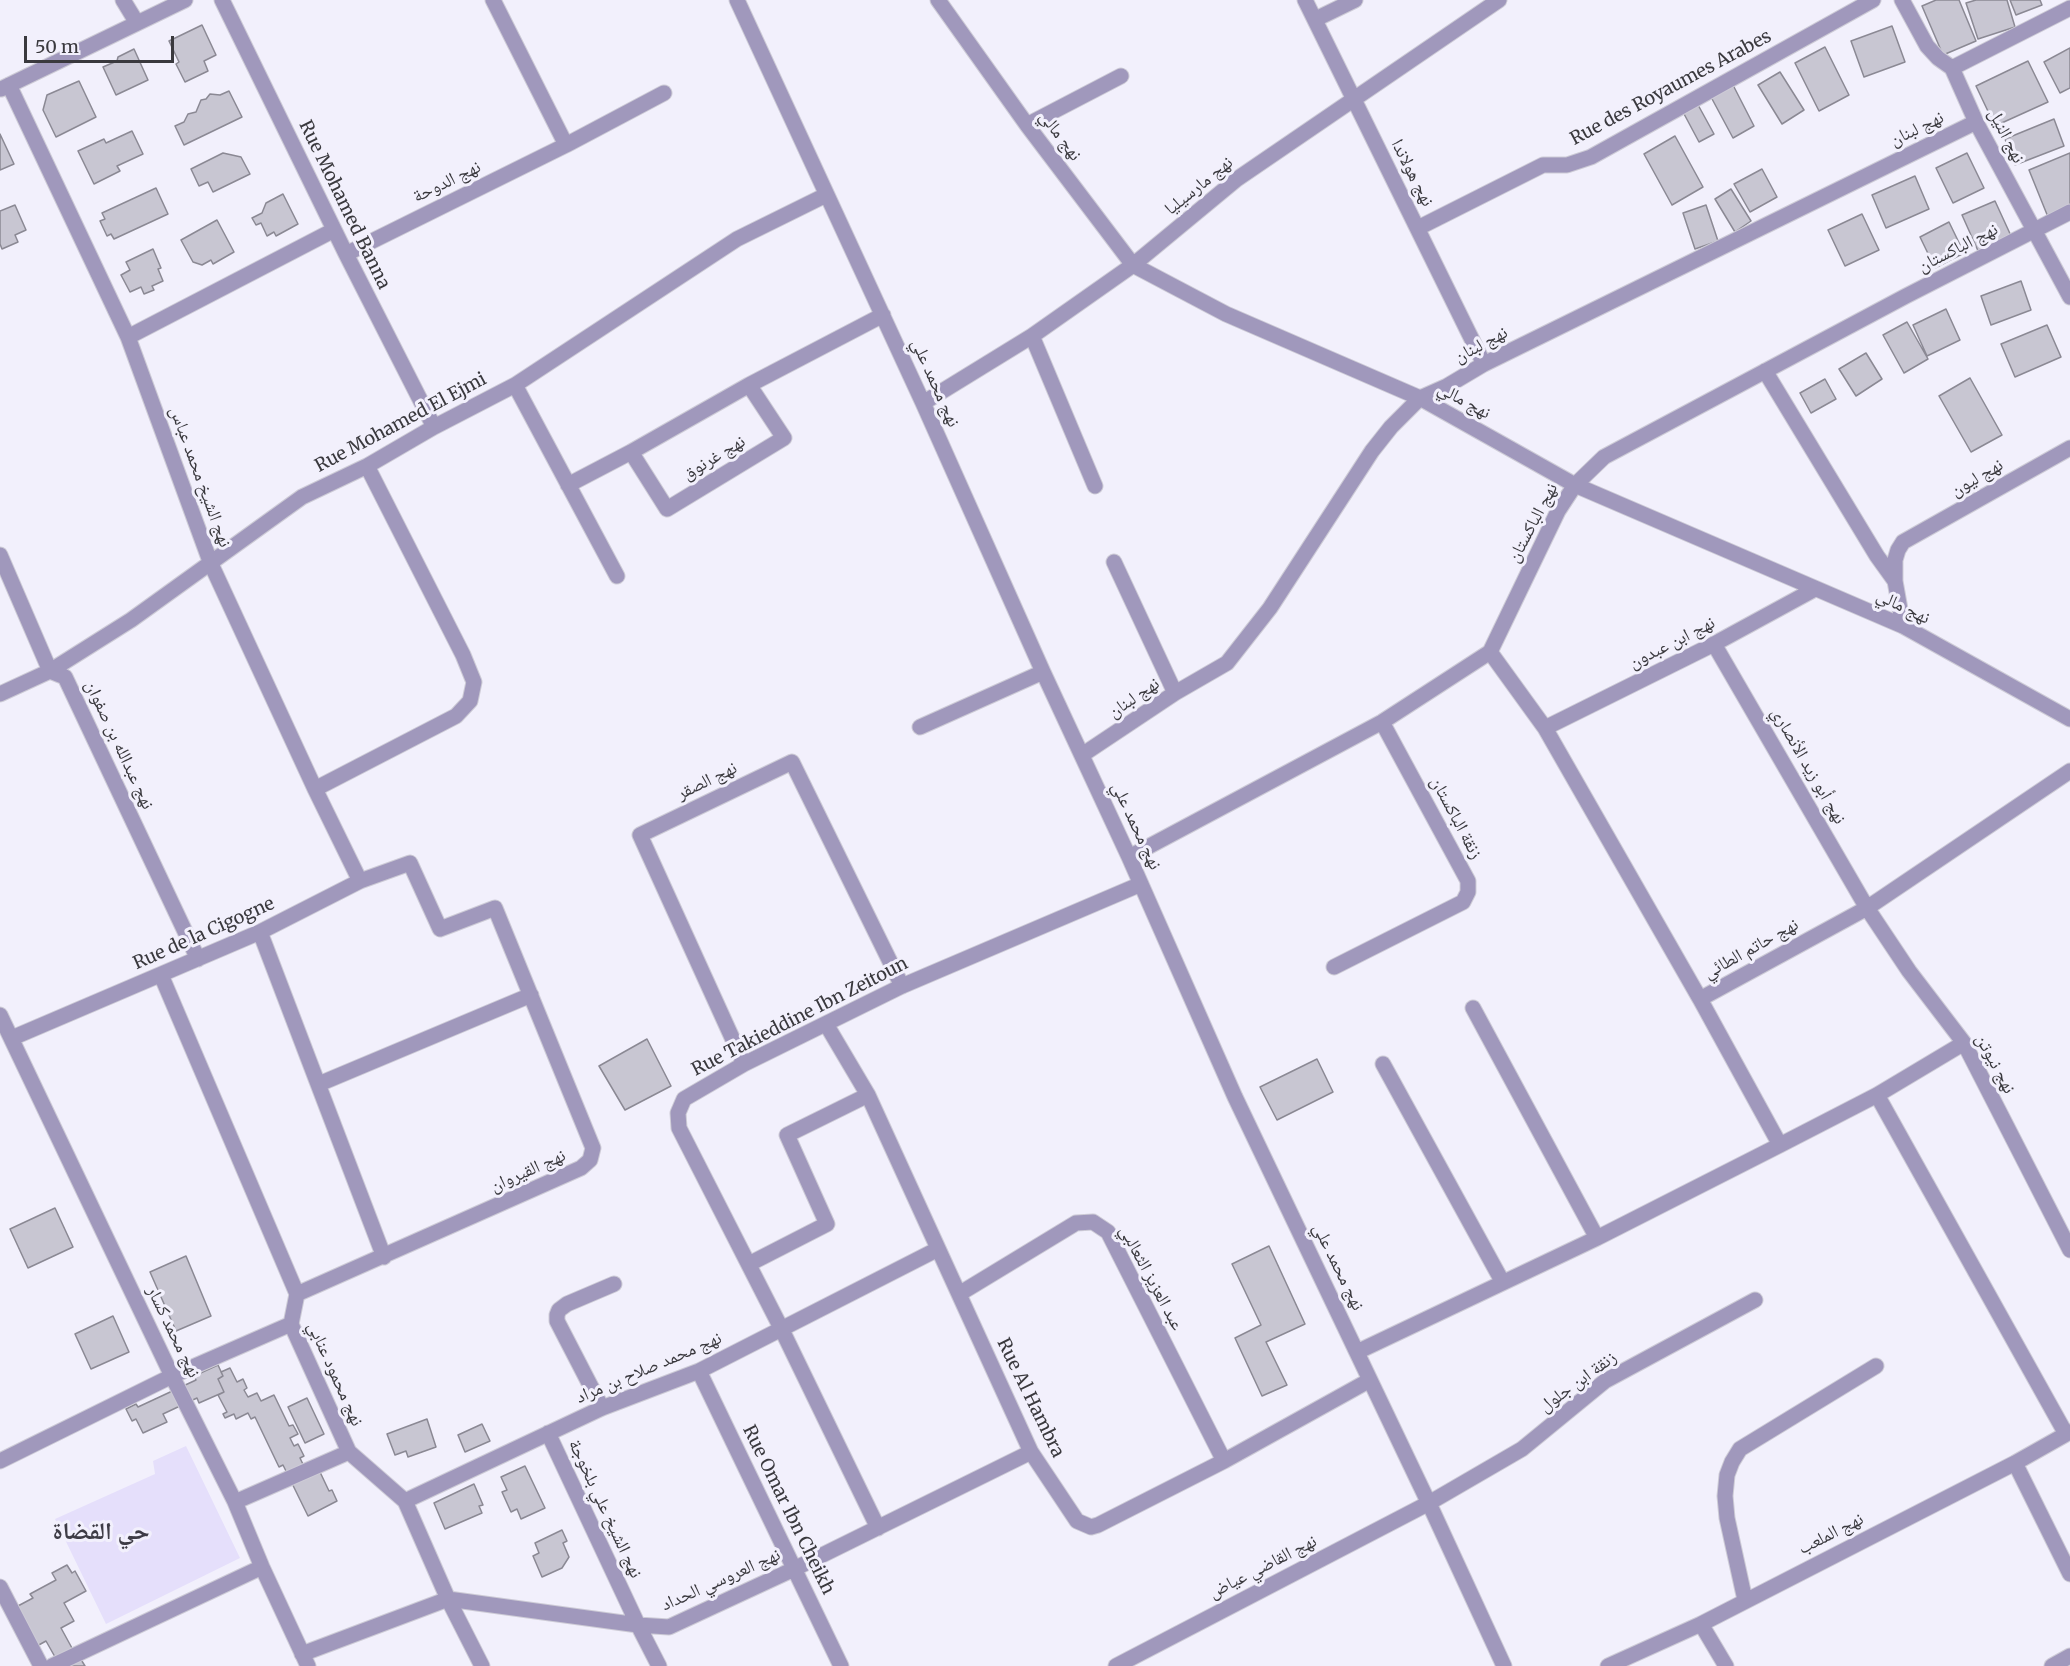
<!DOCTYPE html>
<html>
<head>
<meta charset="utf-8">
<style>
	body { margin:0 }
	#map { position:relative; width:2070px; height:1666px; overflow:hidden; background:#f2f0fc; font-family:Merriweather,serif }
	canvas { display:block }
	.scale { position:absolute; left:24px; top:36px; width:150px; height:27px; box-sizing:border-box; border:3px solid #3a393e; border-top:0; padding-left:8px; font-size:18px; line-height:21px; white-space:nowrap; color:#3a393e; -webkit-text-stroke:4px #f2f0fc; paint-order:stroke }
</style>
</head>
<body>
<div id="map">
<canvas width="2070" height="1666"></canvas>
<div class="scale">50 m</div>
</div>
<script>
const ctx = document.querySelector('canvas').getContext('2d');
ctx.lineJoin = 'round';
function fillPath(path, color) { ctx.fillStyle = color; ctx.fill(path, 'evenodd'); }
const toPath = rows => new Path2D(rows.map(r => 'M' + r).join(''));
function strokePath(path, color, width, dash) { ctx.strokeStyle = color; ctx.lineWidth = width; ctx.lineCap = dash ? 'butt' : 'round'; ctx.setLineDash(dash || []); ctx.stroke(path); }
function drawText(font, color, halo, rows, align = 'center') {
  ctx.font = font + ' Merriweather,"Noto Naskh Arabic",serif'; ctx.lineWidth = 6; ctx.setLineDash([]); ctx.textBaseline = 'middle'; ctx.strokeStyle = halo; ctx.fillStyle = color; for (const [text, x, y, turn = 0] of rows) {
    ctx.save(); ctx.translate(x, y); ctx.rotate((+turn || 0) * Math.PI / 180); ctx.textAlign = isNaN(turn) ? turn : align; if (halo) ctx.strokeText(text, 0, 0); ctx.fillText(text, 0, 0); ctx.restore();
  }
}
const green = toPath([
	[186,1446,240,1558,106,1624,55,1519,155,1474,153,1461]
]);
const building = toPath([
	[1936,0,1959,0,1976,41,1943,55,1922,6,1936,0],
	[1976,0,2007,0,2015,27,1978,39,1966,3,1976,0],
	[2010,0,2040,0,2042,5,2016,15,2010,0],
	[202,25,216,55,204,61,208,71,185,82,176,64,179,62,169,41,202,25],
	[1892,26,1905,62,1864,77,1851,41,1892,26],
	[1825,47,1849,95,1819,111,1795,63,1825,47],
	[2070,48,2070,88,2060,93,2044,62,2070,48],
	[134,49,148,80,116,95,103,67,117,61,118,57,134,49],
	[2028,61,2048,102,1995,126,1976,86,2028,61],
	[1780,72,1804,110,1782,124,1758,85,1780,72],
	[79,81,96,117,56,137,43,110,47,95,79,81],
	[1733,85,1754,126,1733,138,1711,97,1733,85],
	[229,91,242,117,184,145,175,126,184,122,188,114,196,112,201,100,206,99,210,94,220,95,229,91],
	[1697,103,1714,134,1699,142,1683,112,1697,103],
	[2054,119,2064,146,2015,165,2005,139,2054,119],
	[132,131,143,154,117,166,120,171,94,184,78,151,104,139,106,143,132,131],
	[0,134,14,164,0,170,0,134],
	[1675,136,1703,187,1672,205,1644,154,1675,136],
	[223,153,241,157,250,174,213,192,208,182,199,186,191,169,223,153],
	[1967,153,1984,188,1953,203,1936,168,1967,153],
	[2070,153,2070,208,2048,217,2029,170,2070,153],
	[1762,169,1777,197,1750,212,1734,184,1762,169],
	[1915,176,1929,209,1886,228,1872,195,1915,176],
	[156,188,168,214,114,239,111,234,107,236,100,221,105,219,102,213,156,188],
	[1731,189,1751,221,1735,232,1715,199,1731,189],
	[283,194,298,224,276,236,274,232,267,236,261,223,256,225,252,218,262,213,266,203,283,194],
	[1995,201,2012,238,1979,253,1962,215,1995,201],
	[15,205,26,230,15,235,18,242,2,249,0,244,0,211,15,205],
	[1706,205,1718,241,1695,249,1683,213,1706,205],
	[1862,214,1879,250,1845,266,1828,230,1862,214],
	[217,220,234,252,213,264,211,260,202,265,193,262,181,240,217,220],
	[1949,222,1964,253,1935,268,1920,237,1949,222],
	[153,249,161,268,158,269,163,281,152,286,154,290,144,294,141,287,130,292,121,275,130,270,126,262,153,249],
	[2021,281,2031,310,1991,325,1981,296,2021,281],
	[1946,309,1960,340,1927,356,1913,325,1946,309],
	[1907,322,1928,359,1904,373,1883,335,1907,322],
	[2047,325,2061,357,2015,377,2001,344,2047,325],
	[1866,353,1882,379,1856,396,1839,369,1866,353],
	[1970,378,2002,435,1971,452,1939,396,1970,378],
	[1825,379,1836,399,1811,413,1800,393,1825,379],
	[647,1039,671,1086,625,1110,599,1066,647,1039],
	[1317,1059,1333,1092,1277,1120,1260,1087,1317,1059],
	[55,1208,73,1247,28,1268,10,1229,55,1208],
	[1269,1246,1305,1324,1266,1342,1287,1385,1262,1396,1235,1338,1261,1325,1232,1264,1269,1246],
	[186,1256,211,1316,176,1331,150,1272,186,1256],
	[113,1316,129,1352,91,1369,75,1334,113,1316],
	[218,1365,223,1376,218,1379,224,1392,199,1403,197,1398,163,1414,167,1422,143,1433,136,1419,132,1421,126,1409,136,1404,138,1407,196,1380,194,1376,218,1365],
	[230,1368,237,1382,243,1379,247,1388,244,1390,248,1397,257,1393,261,1401,274,1395,289,1426,293,1425,298,1434,290,1438,294,1446,298,1444,304,1456,300,1458,309,1477,320,1472,329,1491,332,1490,337,1501,308,1516,283,1465,279,1467,255,1417,251,1419,248,1413,236,1419,234,1414,225,1418,223,1414,227,1412,218,1395,224,1392,218,1379,223,1376,221,1372,230,1368],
	[307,1398,324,1434,305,1443,288,1407,307,1398],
	[427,1419,436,1447,408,1457,406,1451,395,1455,387,1434,427,1419],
	[482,1424,490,1441,465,1452,458,1435,482,1424],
	[525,1466,545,1508,521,1519,517,1509,511,1512,502,1492,507,1490,501,1477,525,1466],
	[474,1484,483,1505,479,1506,482,1513,445,1529,434,1503,474,1484],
	[562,1530,567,1541,563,1543,569,1557,562,1568,542,1577,533,1556,539,1553,535,1543,562,1530],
	[67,1565,72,1573,75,1571,86,1591,64,1603,74,1621,61,1628,78,1659,80,1658,85,1666,56,1666,59,1664,46,1641,37,1646,16,1607,33,1598,30,1594,56,1580,52,1573,67,1565]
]);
const minor = toPath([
	[123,0,137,23],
	[222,0,346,254,434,427],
	[493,0,566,145],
	[737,0,923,403,1043,672,1129,857,1235,1097,1433,1512,1504,1666],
	[938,0,1027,125,1133,265,1226,314,1420,398,1575,485,1903,626,2070,719],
	[1305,0,1484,364],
	[1902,0,1927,46,1938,58,1952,68,1976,122,2070,297],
	[1316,19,1355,0],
	[1952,68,2070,8],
	[9,85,128,337,211,564,315,789,360,881],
	[1,89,185,0],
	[1027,125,1121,76],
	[1418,228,1543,165,1567,165,1591,157,1873,0],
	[346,254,566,145,664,93],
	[1032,336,1095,486],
	[128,337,334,230],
	[1765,371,1877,556,1895,581],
	[515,385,617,576],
	[923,403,1032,336,1133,265,1237,179,1499,0],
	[631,452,667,509,784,438,749,385],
	[568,485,631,452,749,385,883,315],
	[0,555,50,671,65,677,198,959],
	[1114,562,1175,693],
	[1903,626,1895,581,1895,560,1898,550,1903,542,2070,448],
	[1714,644,1867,908,1909,971,1964,1043,2070,1250],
	[1490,652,1545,728,1700,999,1867,908,2070,771],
	[0,694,50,671,131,620,302,497,367,466,434,427,515,385,737,239,826,195],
	[920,727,1043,672],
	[1545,728,1714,644,1815,589],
	[1082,755,1175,693,1227,663,1270,608,1372,451,1391,427,1420,398,1447,386,1484,364,1976,122],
	[315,789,456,716,470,701,474,682,463,655,367,466],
	[1129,857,1382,722,1490,652,1558,511,1575,485,1604,457,1906,296,2070,212],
	[260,932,384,1257],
	[1334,967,1463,902,1468,892,1468,881,1382,722],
	[161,975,297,1294,291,1324,349,1452,405,1501,448,1599,482,1666],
	[1700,999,1780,1145],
	[1473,1008,1597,1238],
	[0,1015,172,1376,235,1502,262,1567,308,1666],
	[826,1024,868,1095,1031,1452,1077,1521,1091,1527,1098,1525,1224,1461,1370,1380],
	[12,1038,260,932,360,881,410,863,440,929,495,908,593,1148,590,1160,581,1168,297,1294],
	[744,1064,640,835,792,762,902,986],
	[1383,1064,1502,1281],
	[319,1084,531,995],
	[1877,1095,2066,1434],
	[749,1264,827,1224,787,1135,868,1095],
	[959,1294,1076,1223,1093,1222,1108,1232,1224,1461],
	[1357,1352,1597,1238,1780,1145,1877,1095,1964,1043],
	[699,1371,841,1666],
	[602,1408,557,1321,557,1315,559,1310,567,1304,614,1284],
	[548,1433,638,1625,659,1666],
	[0,1461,172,1376,291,1324],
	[2015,1463,2070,1574],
	[405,1501,602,1408,699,1371,938,1249],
	[235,1502,349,1452],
	[878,1528,781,1328,679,1128,678,1113,684,1099,744,1064,902,986,1141,884],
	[0,1587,41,1666],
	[1745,1600,1727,1518,1725,1496,1727,1475,1732,1462,1740,1449,1876,1366],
	[1701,1624,1726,1666],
	[302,1654,448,1599,638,1625,669,1627,794,1569,1031,1452],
	[52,1666,262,1567],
	[1116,1666,1429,1503,1522,1449,1605,1381,1755,1300],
	[1608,1666,1701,1624,2015,1463,2070,1432],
	[2052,1666,2070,1656]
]);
const streetNames = [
	["Rue des Royaumes Arabes",1671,88,-28],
	["نهج لبنان",1917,129,-26],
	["نهج مالي",1060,136,53],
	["نهج النيل",2006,136,63],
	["نهج هولاندا",1412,173,63],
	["نهج الدوحة",447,182,-26],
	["نهج مارسيليا",1199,186,-39],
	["Rue Mohamed Banna",344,205,64],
	["نهج الباكستان",1958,248,-27],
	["نهج لبنان",1481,345,-28],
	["نهج محمد علي",935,383,66],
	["نهج مالي",1464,401,29],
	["Rue Mohamed El Ejmi",401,423,-28],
	["نهج غرنوق",714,458,-31],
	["نهج الشيخ محمد عباس",200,477,70],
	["نهج ليون",1977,478,-30],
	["نهج الباكستان",1533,523,-62],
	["نهج مالي",1903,607,26],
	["نهج ابن عبدون",1672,643,-27],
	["نهج لبنان",1134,698,-34],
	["نهج عبدالله بن صفوان",119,745,65],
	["نهج أبو زيد الأنصاري",1808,766,60],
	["نهج الصقر",707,781,-26],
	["زنقة الباكستان",1456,818,62],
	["نهج محمد علي",1136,826,65],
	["Rue de la Cigogne",204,934,-24],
	["نهج حاتم الطائي",1751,949,-29],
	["Rue Takieddine Ibn Zeitoun",800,1017,-27],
	["نهج نيوتن",1995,1064,62],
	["نهج القيروان",528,1171,-24],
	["نهج محمد علي",1338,1267,64],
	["عبد العزيز الثعالبي",1151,1278,62],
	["نهج محمد كسار",173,1332,64],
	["نهج محمد صلاح بن مراد",649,1368,-23],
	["نهج محمود عنابي",335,1374,66],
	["زنقة ابن جلول",1578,1382,-36],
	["Rue Al Hambra",1030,1398,64],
	["نهج الشيخ علي بلخوجة",605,1509,65],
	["Rue Omar Ibn Cheikh",788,1510,64],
	["نهج الملعب",1831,1534,-27],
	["نهج القاضي عياض",1263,1567,-27],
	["نهج العروسي الحداد",721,1580,-24]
];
const districtNames = [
	["حي القضاة",101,1532]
];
fillPath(green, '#e5dffb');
fillPath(building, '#c8c6d2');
strokePath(building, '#8b8994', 1.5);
strokePath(minor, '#cdcbd6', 17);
strokePath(minor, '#a098bc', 15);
drawText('18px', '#3a393e', '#f2f0fc', streetNames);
drawText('bold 24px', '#3e3c46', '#f2f0fc', districtNames);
</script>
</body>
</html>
